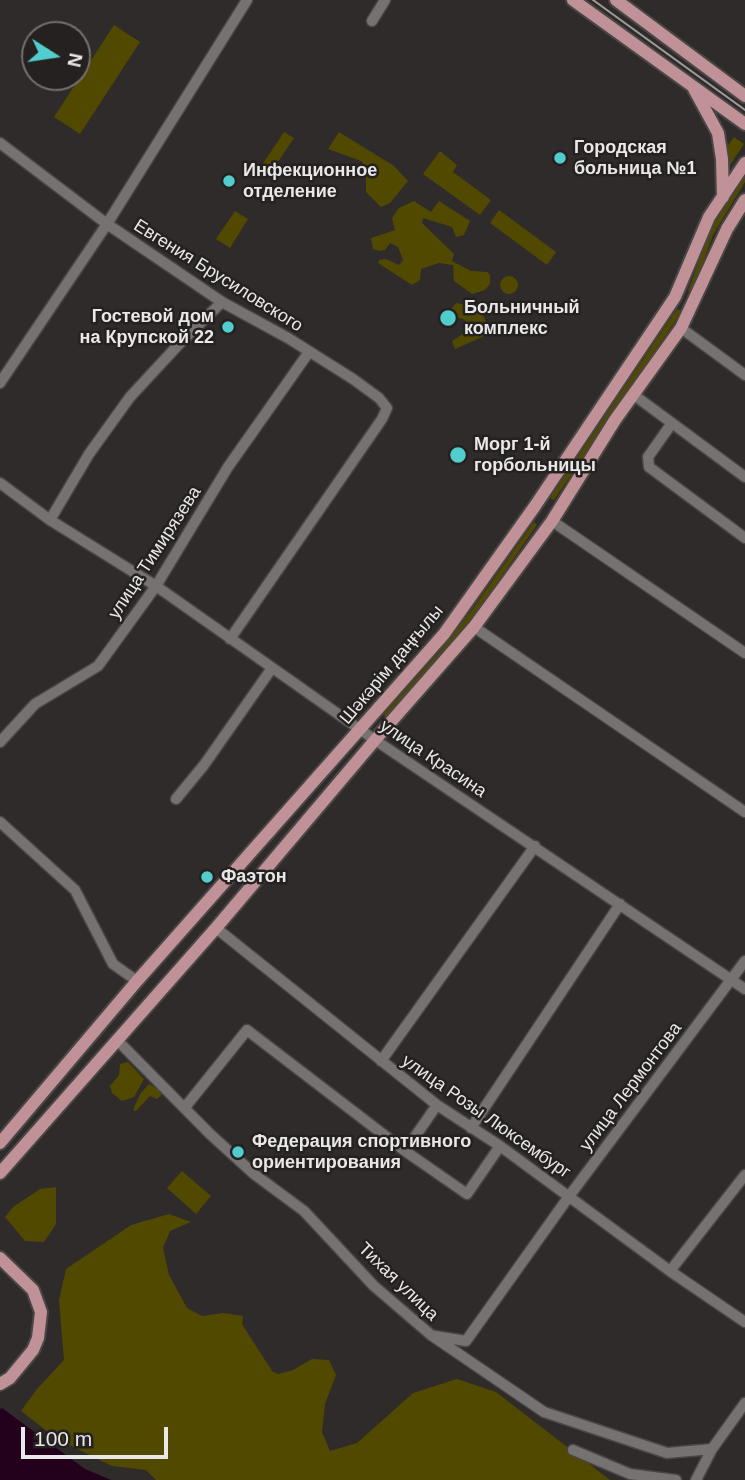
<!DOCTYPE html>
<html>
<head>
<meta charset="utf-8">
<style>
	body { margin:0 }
	#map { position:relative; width:745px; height:1480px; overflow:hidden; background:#2e2b2a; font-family:Helvetica,sans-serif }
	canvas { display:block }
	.north { position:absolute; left:21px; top:21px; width:70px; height:70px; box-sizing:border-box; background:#242120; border:2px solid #737070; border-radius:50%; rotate:102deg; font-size:19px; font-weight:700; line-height:28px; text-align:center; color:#e9e7e7 }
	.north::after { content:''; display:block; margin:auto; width:24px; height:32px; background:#52cdce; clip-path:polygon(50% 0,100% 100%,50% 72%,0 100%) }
	.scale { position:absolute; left:21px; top:1427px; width:147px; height:32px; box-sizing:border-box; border:4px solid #e9e7e7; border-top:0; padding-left:9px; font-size:21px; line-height:24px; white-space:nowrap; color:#e9e7e7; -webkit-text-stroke:5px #242120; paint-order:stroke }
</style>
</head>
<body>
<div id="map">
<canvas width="745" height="1480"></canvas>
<div class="north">N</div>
<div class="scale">100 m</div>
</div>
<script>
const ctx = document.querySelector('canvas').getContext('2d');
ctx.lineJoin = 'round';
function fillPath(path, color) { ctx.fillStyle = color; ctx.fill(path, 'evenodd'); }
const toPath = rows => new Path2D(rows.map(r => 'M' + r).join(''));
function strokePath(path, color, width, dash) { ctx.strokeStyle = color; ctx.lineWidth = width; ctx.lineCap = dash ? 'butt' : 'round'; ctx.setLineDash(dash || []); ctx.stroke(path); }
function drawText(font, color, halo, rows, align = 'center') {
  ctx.font = font + ' Helvetica,sans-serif'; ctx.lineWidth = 5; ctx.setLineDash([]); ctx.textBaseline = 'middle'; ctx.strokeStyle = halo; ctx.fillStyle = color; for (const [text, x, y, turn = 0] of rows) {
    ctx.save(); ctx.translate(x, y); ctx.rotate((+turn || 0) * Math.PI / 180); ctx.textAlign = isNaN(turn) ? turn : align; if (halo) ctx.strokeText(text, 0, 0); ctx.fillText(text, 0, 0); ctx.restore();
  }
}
const green = toPath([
	[114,25,140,42,80,134,54,117],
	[284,132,294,138,271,172,262,165],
	[339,132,394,166,408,181,390,203,381,207,366,192,366,167,361,161,328,149],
	[734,137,744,144,728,168,726,148],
	[440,151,457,165,453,172,491,200,480,215,423,174],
	[745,171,745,182,713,235,692,293,688,291,709,233],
	[414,201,431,212,439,201,470,221,464,235,456,237,452,227,423,218,422,223,454,254,452,261,471,271,487,272,490,275,490,284,485,290,472,294,454,281,453,265,439,263,421,269,420,280,412,285,378,263,379,260,386,259,399,265,403,260,398,247,390,243,385,250,379,251,373,249,371,238,395,230,392,218,399,208],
	[499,210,556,252,547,265,490,223],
	[235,211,248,219,230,248,216,239],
	'500 285a9 9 0 1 1 18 0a9 9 0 1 1-18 0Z',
	[456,303,476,307,484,317,491,333,455,349,452,341,469,330,465,320,447,314],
	[677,309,682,311,554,500,550,498],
	[534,522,537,525,478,610,388,717,383,715,440,651,474,607],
	[128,1062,144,1079,134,1097,122,1101,112,1093,110,1086,119,1075,120,1064],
	[149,1084,161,1091,162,1094,157,1099,150,1096,136,1111,133,1110,140,1094],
	[182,1171,211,1196,196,1214,167,1188],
	[56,1187,56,1224,44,1242,25,1241,5,1217,13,1207,40,1189],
	[169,1214,191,1222,170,1231,163,1248,169,1275,187,1308,202,1316,223,1313,243,1316,242,1324,272,1371,278,1374,293,1370,312,1359,329,1360,336,1375,325,1404,322,1432,330,1451,357,1443,413,1393,457,1379,496,1392,610,1480,156,1480,146,1470,112,1466,57,1439,21,1411,37,1389,64,1360,59,1300,66,1269,131,1225]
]);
const water = toPath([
	[2,1408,85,1469,111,1480,0,1480,0,1409]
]);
const minor = toPath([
	[372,21,385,0],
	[0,143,107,224,222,302,288,338,353,379,379,398,387,408,382,419,230,639],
	[681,328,745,375],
	[0,383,107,224,247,0],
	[634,395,745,477],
	[672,423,648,457,649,467,745,538],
	[0,483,50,520,156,586,375,740,745,989],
	[50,520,89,454,130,397,181,342,222,302],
	[552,521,745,653],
	[474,627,745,812],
	[0,742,35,704,98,666,156,586,228,467,309,352],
	[176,799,204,765,272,668],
	[0,822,75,890,113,964,137,981],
	[216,928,437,1105,500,1146,670,1271,745,1322],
	[117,1040,210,1134,254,1174,304,1211,374,1286,431,1335,544,1412,667,1453,712,1449],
	[381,1061,535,846],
	[186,1106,247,1030,405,1151,467,1194,500,1146],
	[471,1128,620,904],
	[405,1151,437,1105],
	[670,1271,745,1175],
	[435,1336,466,1341,570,1195,745,961],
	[573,1450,630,1474,676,1480],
	[696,1480,712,1449,745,1403]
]);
const major = toPath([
	[573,0,745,124],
	[616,0,745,96],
	[694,89,718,133,722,159,723,197],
	[0,1143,137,981,444,634,535,506,675,297,709,217,745,163],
	[0,1173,216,928,375,740,474,627,552,521,615,420,681,328,727,229,745,200],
	[0,1258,33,1290,41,1312,38,1338,33,1350,10,1378,0,1384]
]);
const tram = toPath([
	[593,0,745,110]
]);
const markers = [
	[560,158,7,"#52cdce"],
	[229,181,7,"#52cdce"],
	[448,318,9,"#52cdce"],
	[228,327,7,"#52cdce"],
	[458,455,9,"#52cdce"],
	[207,877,7,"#52cdce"],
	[238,1152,7,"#52cdce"]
];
const poiNames = [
	["Городская",574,148],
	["больница №1",574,169],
	["Инфекционное",243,171],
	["отделение",243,192],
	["Больничный",464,308],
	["комплекс",464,329],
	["Гостевой дом",214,317,"right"],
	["на Крупской 22",214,338,"right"],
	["Морг 1-й",474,445],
	["горбольницы",474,466],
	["Фаэтон",221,877],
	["Федерация спортивного",252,1142],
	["ориентирования",252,1163]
];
const streetNames = [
	["Евгения Брусиловского",218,276,32],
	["улица Тимирязева",155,553,-57],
	["Шәкәрім даңғылы",392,665,-50],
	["улица Красина",433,759,34],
	["улица Лермонтова",631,1087,-53],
	["улица Розы Люксембург",486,1117,35],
	["Тихая улица",398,1282,44]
];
fillPath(green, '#514900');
fillPath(water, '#23001b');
strokePath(minor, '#494646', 13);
strokePath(major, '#494646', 16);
strokePath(minor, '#767271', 10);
strokePath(major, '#c09197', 12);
strokePath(tram, '#9d9a9a', 2);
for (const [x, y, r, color] of markers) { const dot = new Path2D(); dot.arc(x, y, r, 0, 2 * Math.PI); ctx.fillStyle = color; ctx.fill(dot); strokePath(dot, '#242120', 2.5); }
drawText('bold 18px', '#e9e7e7', '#242120', poiNames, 'left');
drawText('18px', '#e9e7e7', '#242120', streetNames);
</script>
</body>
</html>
